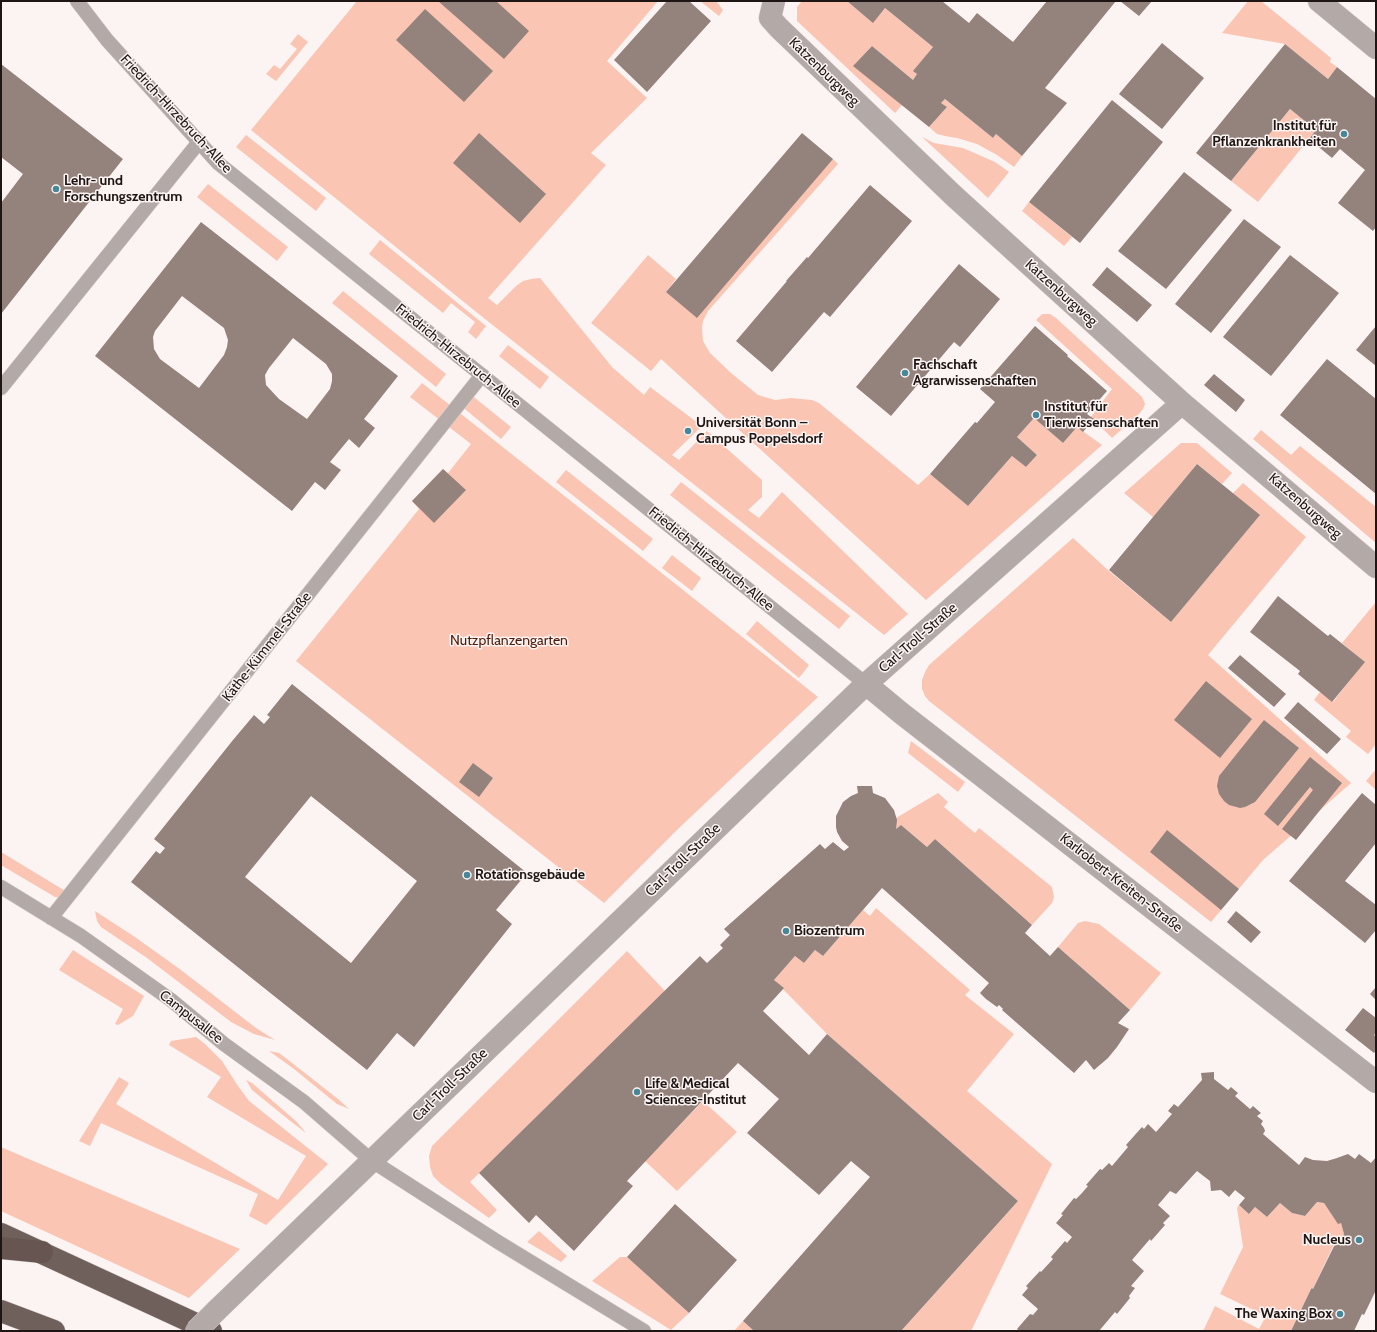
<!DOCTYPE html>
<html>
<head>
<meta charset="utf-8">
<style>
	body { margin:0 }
	#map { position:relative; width:1377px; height:1332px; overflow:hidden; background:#fcf4f2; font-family:Cabin,sans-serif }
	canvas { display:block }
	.frame { position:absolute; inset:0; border:2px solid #1d1614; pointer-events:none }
</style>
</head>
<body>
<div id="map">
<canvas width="1377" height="1332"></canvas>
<div class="frame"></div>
</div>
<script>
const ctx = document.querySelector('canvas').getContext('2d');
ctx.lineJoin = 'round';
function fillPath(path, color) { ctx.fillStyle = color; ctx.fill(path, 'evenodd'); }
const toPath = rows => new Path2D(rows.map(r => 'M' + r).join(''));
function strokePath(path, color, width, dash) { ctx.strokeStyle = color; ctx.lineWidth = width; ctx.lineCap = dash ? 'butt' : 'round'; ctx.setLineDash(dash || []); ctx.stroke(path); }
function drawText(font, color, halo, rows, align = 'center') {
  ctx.font = font + ' Cabin,sans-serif'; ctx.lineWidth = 3; ctx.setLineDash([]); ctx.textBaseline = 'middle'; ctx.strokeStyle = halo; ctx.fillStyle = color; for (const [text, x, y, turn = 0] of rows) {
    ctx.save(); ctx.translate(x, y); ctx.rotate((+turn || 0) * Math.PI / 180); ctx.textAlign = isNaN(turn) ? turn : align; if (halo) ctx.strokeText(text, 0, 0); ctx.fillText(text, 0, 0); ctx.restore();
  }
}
const green = toPath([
	[357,1,658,1,607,61,647,98,591,153,606,165,488,298,497,305,516,286,523,281,531,279,540,278,612,367,644,395,650,387,702,426,672,455,679,460,707,431,762,480,762,497,748,510,759,518,782,492,908,614,884,635,475,311,251,130],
	[700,1,716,1,723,10,719,16],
	[802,1,847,1,873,22,885,8,933,47,914,71,917,74,913,80,872,46,854,65,902,105,895,113,797,21,797,7],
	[1248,1,1261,1,1331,58,1330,62,1337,67,1328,79,1285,44,1222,33],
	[298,34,308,42,276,81,266,74,274,65,280,69,297,49,290,44],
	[945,99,993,138,996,134,1022,156,1014,167,997,155,977,144,957,138,945,136,937,134,929,127,947,107,941,103],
	[1290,109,1316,130,1258,202,1231,181],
	[246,135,326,198,316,211,236,147],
	[922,137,934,143,963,148,995,162,1009,172,988,198],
	[833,159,838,164,708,311,703,321,702,328,703,341,710,353,731,373,758,395,775,400,791,398,812,400,819,403,918,485,930,474,968,506,1012,456,1026,467,1037,455,1017,437,1034,418,1063,443,1077,427,1102,445,926,600,661,359,651,371,591,323,648,255,676,279,666,292],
	[208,184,288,247,277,261,197,197],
	[1029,202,1072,237,1064,246,1022,211],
	[380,240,486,326,476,339,468,332,475,322,451,303,443,313,369,254],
	[343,291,446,374,436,387,332,303],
	[1042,314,1050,314,1056,318,1142,397,1145,404,1143,409,1139,414,1112,438,1091,417,1112,389,1036,320],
	[508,345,549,377,540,389,499,356],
	[422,383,818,697,679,828,604,903,296,661,419,509,412,501,443,469,448,473,471,444,410,397],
	[470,394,511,427,501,439,460,405],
	[1261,430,1291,455,1300,446,1376,507,1376,543,1253,439],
	[1181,443,1197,443,1232,473,1222,484,1197,464,1153,517,1124,493],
	[566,470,653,539,643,551,556,482],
	[681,482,850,616,839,629,670,495],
	[1243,483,1306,537,1208,655,1351,783,1263,860,1211,922,929,701,925,696,922,689,922,680,925,672,929,665,1073,538,1109,571,1171,622,1259,516,1233,493],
	[672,555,701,578,692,591,662,568],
	[1376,602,1376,744,1368,754,1346,737,1351,731,1314,700,1320,692,1333,702,1364,662,1342,643],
	[757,621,809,665,799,678,746,634],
	[911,741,965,782,958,792,908,753],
	[1376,769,1376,790,1366,781],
	[938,793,948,802,944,807,975,833,979,828,1052,887,1054,897,1052,903,1032,925,935,839,927,847,901,825,896,829,896,818],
	[1,852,72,895,61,898,55,897,1,865],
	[876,908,970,990,965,995,1014,1034,967,1091,1052,1164,971,1331,901,1331,1018,1201,827,1034,774,980,795,956,804,963,815,950,823,956,863,910,870,916],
	[95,911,135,937,181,970,256,1028,275,1040,254,1034,231,1022,147,958,101,927,97,921],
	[1085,921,1099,924,1161,973,1130,1010,1058,947,1078,923],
	[73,950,144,996,133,1016,118,1025,115,1024,123,1009,59,970],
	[627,951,665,991,470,1182,497,1210,489,1218,441,1184,433,1176,430,1167,429,1156,432,1146],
	[196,1037,205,1044,222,1061,238,1086,249,1101,328,1164,266,1225,249,1216,258,1194,101,1123,90,1146,79,1141,119,1077,129,1083,116,1104,278,1200,306,1156,207,1097,221,1077,169,1045,171,1041],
	[269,1051,279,1053,287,1059,338,1099,349,1109,337,1104,294,1069],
	[246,1080,252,1083,297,1122,306,1133,289,1120,252,1090],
	[703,1101,737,1132,677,1191,645,1161],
	[1,1147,31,1160,240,1249,189,1298,1,1211],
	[1317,1202,1324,1203,1338,1223,1341,1223,1344,1234,1339,1243,1335,1242,1313,1289,1312,1288,1311,1289,1291,1331,1203,1331,1215,1306,1259,1329,1266,1316,1220,1294,1243,1247,1237,1208,1239,1205,1249,1214,1255,1207,1267,1217,1280,1203,1292,1213,1305,1216],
	[539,1231,567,1256,561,1262,527,1242],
	[620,1257,627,1257,689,1313,671,1330,592,1281],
	[743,1321,754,1331,734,1331]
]);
const building = toPath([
	[438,1,496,1,529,31,504,59],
	[667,1,689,1,711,21,647,92,614,60],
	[847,1,942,1,969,23,977,13,1013,42,1047,1,1116,1,1045,88,1067,103,1022,156,996,134,993,138,945,99,941,103,947,107,929,127,853,66,872,46,913,80,917,74,913,71,933,47,885,8,873,23],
	[1120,1,1152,1,1139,16],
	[425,9,493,71,464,102,396,40],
	[1162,43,1204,78,1162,129,1119,94],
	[1285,44,1328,79,1337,67,1376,99,1376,227,1373,231,1338,203,1365,170,1340,149,1332,158,1309,139,1316,130,1290,109,1231,181,1196,153],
	[1,64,123,159,1,314,1,203,23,174,1,157],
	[1112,100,1163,142,1080,243,1029,202],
	[479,133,546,194,520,223,453,163],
	[802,133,833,159,697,318,666,292],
	[1184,172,1232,210,1166,289,1118,251],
	[870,185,912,221,830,317,824,312,772,372,736,341,787,281,786,281,807,257,808,258],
	[1244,219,1281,247,1211,333,1175,304],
	[201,222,398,376,364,419,375,428,359,448,349,439,330,462,341,470,325,490,315,482,292,511,95,356],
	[182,296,224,328,228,340,227,347,224,355,199,388,160,359,154,349,153,337,155,331],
	[293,338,326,364,332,374,332,381,330,389,307,419,279,399,266,385,265,375,269,368],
	[1290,255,1339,293,1271,376,1223,337],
	[959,264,1000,299,960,347,954,342,891,416,856,387],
	[1107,267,1152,305,1137,322,1092,285],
	[1035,326,1068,355,1067,356,1107,391,1087,414,1094,419,1088,426,1083,432,1077,427,1063,443,1034,418,1017,437,1037,455,1026,467,1012,456,968,506,930,474,975,422,977,423,995,402,980,389],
	[1376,326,1376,366,1356,350],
	[1327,359,1376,399,1376,494,1280,415],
	[1214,374,1245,400,1236,412,1204,385],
	[1197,464,1260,515,1171,622,1109,570],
	[443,469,466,490,434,523,412,501],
	[1278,596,1328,636,1330,634,1365,662,1332,702,1298,674,1300,671,1250,632],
	[1240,655,1286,694,1274,707,1228,668],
	[1206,681,1252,719,1220,758,1174,720],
	[292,684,527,873,496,910,512,924,414,1047,397,1033,367,1070,131,882,156,851,160,854,165,848,154,839,233,740,254,715,264,724,270,717,267,715],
	[311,796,417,881,351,963,245,877],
	[1298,702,1341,739,1327,754,1284,718],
	[1264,720,1299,748,1255,802,1245,807,1240,808,1229,805,1224,801,1219,794,1217,786,1219,776],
	[1310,757,1342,783,1296,840,1282,829,1313,790,1310,787,1278,826,1264,814],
	[473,763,493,778,479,797,459,782],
	[857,786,872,786,873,793,885,798,894,810,897,820,896,829,901,825,927,847,935,839,1032,925,1025,933,1050,956,1058,947,1130,1010,1118,1023,1129,1029,1117,1047,1108,1058,1094,1070,1086,1060,1074,1073,1002,1010,1003,1009,999,1005,997,1007,986,999,980,993,989,983,882,888,823,956,815,950,804,963,795,956,774,980,784,988,763,1011,809,1055,827,1034,1018,1201,901,1331,754,1331,743,1321,870,1177,851,1161,819,1195,747,1133,779,1099,738,1063,627,1181,633,1186,574,1251,536,1215,529,1223,479,1173,700,956,707,963,723,948,720,945,730,935,724,929,820,844,825,849,833,842,844,851,849,847,842,841,837,832,836,827,836,816,843,802,851,796,858,793],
	[1362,793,1376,805,1376,843,1345,881,1376,905,1376,930,1365,943,1289,881],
	[1167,830,1239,889,1221,910,1150,852],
	[1236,911,1261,932,1251,943,1227,922],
	[1376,987,1376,1000,1370,994],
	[1363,1008,1376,1018,1376,1033,1374,1035,1376,1037,1376,1050,1374,1053,1345,1030],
	[1214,1072,1214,1079,1228,1090,1231,1087,1238,1093,1235,1096,1250,1109,1253,1106,1261,1113,1257,1116,1263,1121,1261,1124,1264,1128,1265,1131,1263,1134,1299,1165,1305,1157,1313,1160,1327,1161,1337,1158,1348,1154,1355,1159,1359,1154,1371,1163,1376,1157,1376,1290,1364,1315,1362,1314,1354,1331,1291,1331,1311,1289,1312,1288,1313,1289,1336,1242,1339,1243,1344,1234,1341,1223,1338,1224,1324,1203,1317,1202,1305,1216,1292,1213,1280,1203,1267,1217,1255,1207,1249,1214,1239,1205,1245,1198,1235,1190,1229,1197,1221,1190,1211,1191,1210,1181,1197,1171,1176,1194,1170,1191,1158,1205,1170,1216,1163,1223,1165,1225,1151,1241,1150,1239,1132,1260,1144,1271,1131,1286,1135,1288,1129,1296,1130,1298,1117,1314,1115,1312,1099,1331,1019,1331,1017,1329,1030,1314,1033,1315,1038,1309,1022,1295,1028,1288,1026,1286,1040,1271,1041,1272,1053,1259,1051,1257,1065,1241,1067,1243,1072,1237,1056,1223,1063,1215,1061,1214,1074,1198,1076,1199,1082,1193,1088,1186,1086,1185,1100,1169,1102,1170,1109,1163,1112,1166,1128,1147,1126,1145,1142,1127,1144,1129,1148,1124,1156,1132,1172,1114,1168,1111,1174,1104,1178,1107,1202,1080,1201,1073],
	[675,1204,737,1260,689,1313,627,1257]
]);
const service = toPath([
	[77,1,107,40,218,163,866,684],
	[1,388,199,142],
	[1,887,81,936,171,1000,224,1044,304,1102,372,1161,498,1242,644,1331],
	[51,918,482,375]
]);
const minor = toPath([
	[774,1,770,18,779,28,954,196,1182,403,1376,567],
	[1319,1,1376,48],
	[866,684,901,713,1376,1082],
	[217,1310,866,684,1182,403]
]);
const trunk = toPath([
	[1,1234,211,1331],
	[1,1311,54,1331]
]);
const motorway = toPath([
	[1,1248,42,1252]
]);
const minorBridge = toPath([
	[196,1331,217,1310]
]);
const markers = [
	[1344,134,4,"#468899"],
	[56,189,4,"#468899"],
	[905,373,4,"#468899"],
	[1036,415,4,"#468899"],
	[688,431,4,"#468899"],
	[467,875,4,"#468899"],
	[786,931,4,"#468899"],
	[637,1092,4,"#468899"],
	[1359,1240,4,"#468899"],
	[1340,1314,4,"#468899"]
];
const streetNames = [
	["Katzenburgweg",824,72,44],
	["Friedrich-Hirzebruch-Allee",176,114,47],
	["Katzenburgweg",1061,293,42],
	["Friedrich-Hirzebruch-Allee",458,356,39],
	["Katzenburgweg",1305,506,41],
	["Friedrich-Hirzebruch-Allee",711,559,39],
	["Carl-Troll-Straße",918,638,-41],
	["Käthe-Kümmel-Straße",267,647,-52],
	["Carl-Troll-Straße",683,860,-44],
	["Karlrobert-Kreiten-Straße",1121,883,38],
	["Campusallee",191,1017,38],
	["Carl-Troll-Straße",450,1085,-44]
];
const poiNames = [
	["Institut für",1336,126,"right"],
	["Pflanzenkrankheiten",1336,142,"right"],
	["Lehr- und",64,181],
	["Forschungszentrum",64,197],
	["Fachschaft",913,365],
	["Agrarwissenschaften",913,381],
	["Institut für",1044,407],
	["Tierwissenschaften",1044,423],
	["Universität Bonn –",696,423],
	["Campus Poppelsdorf",696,439],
	["Rotationsgebäude",475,875],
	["Biozentrum",794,931],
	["Life & Medical",645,1084],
	["Sciences-Institut",645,1100],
	["Nucleus",1351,1240,"right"],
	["The Waxing Box",1332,1314,"right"]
];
const parkNames = [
	["Nutzpflanzengarten",509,641]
];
fillPath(green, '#fbc5b4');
fillPath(building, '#94827d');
strokePath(service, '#d8d0ce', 15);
strokePath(minor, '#d8d0ce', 23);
strokePath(trunk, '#d8d0ce', 23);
strokePath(motorway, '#d8d0ce', 23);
strokePath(service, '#b3aaa8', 14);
strokePath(minor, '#b3aaa8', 22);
strokePath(trunk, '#70605c', 22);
strokePath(motorway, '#665550', 22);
strokePath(minorBridge, '#d8d0ce', 23, []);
strokePath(minorBridge, '#b3aaa8', 22);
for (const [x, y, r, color] of markers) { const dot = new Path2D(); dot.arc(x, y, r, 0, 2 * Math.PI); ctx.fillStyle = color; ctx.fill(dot); strokePath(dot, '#fcf4f2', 1.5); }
drawText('14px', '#1d1614', '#fcf4f2', streetNames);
drawText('bold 14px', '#1d1614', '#fcf4f2', poiNames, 'left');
drawText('14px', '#4f1a09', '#fcf4f2', parkNames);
</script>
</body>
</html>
